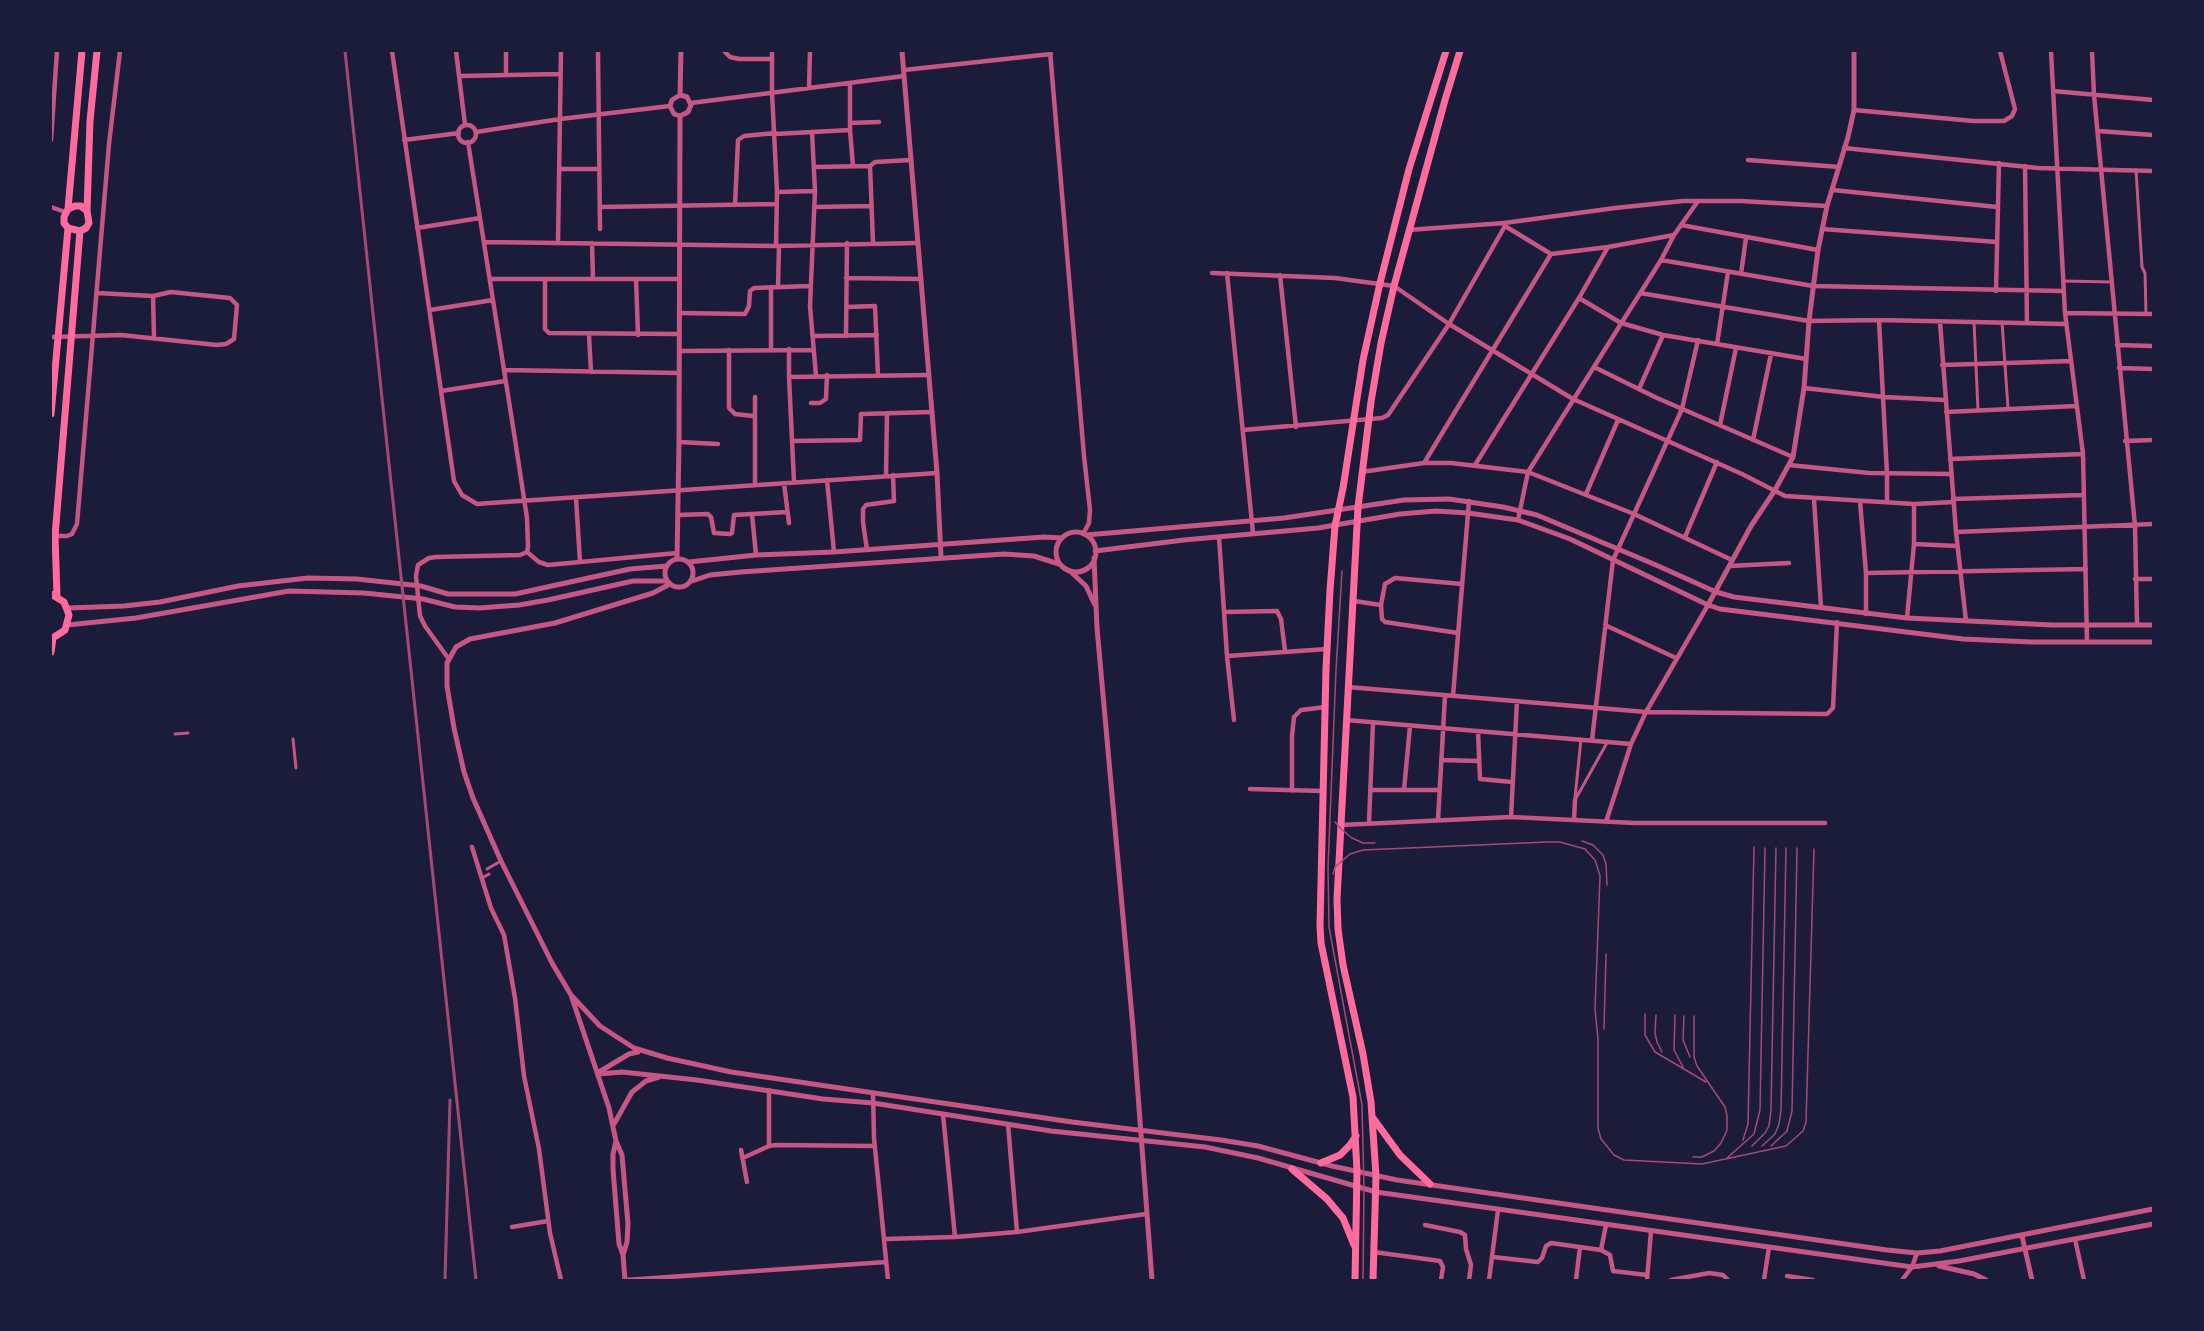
<!DOCTYPE html>
<style>
body{margin:0}
#map{position:relative;width:2204px;height:1331px;overflow:hidden;background:#1b1b3a;font-family:"Alegreya Sans",sans-serif}
canvas{display:block}
.frame{position:absolute;inset:0;border:52px solid #1b1b3a;pointer-events:none}
</style>
<div id="map">
<canvas width="2204" height="1331"></canvas>
<div class="frame"></div>
</div>
<script>
const ctx = document.querySelector('canvas').getContext('2d');
ctx.lineJoin = 'round';
const toPath = rows => new Path2D(rows.map(r => 'M' + r).join(''));
function stroke(path, color, width, dash) { ctx.strokeStyle = color; ctx.lineWidth = width; ctx.lineCap = dash ? 'butt' : 'round'; ctx.setLineDash(dash || []); ctx.stroke(path); }
const pedestrian = toPath([
 [2136,170,2142,267,2145,273,2146,314],
 [2064,281,2111,282],
 [1974,322,1978,410],
 [2002,322,2008,408],
 [175,734,188,733],
 [293,739,296,768],
 [1575,798,1581,739],
 [1575,800,1608,741],
 [487,869,501,861],
 [482,878,489,874]
]);
const minor = toPath([
 [392,51,454,481,462,495,477,504,490,503,937,473],
 [456,51,465,125],
 [506,51,506,74],
 [598,51,600,229],
 [724,51,730,57,739,59,772,59],
 [772,51,772,92,777,192,776,246],
 [1050,51,1084,456,1090,510,1089,523,1083,534],
 [2051,51,2065,313,2083,454,2087,642],
 [2092,51,2094,95,2135,526,2137,623],
 [904,70,1051,54],
 [459,76,560,74],
 [850,83,850,130,853,166],
 [809,88,810,51],
 [2053,91,2153,100],
 [691,103,904,76],
 [1854,110,1973,121,2004,121,2012,116,2015,109,2000,51],
 [850,123,879,122],
 '458 134a9 9 0 1 1 18 0a9 9 0 1 1-18 0Z',
 [2098,131,2153,135],
 [476,132,560,119,670,106],
 [812,132,815,191,810,306,816,376],
 [775,134,850,130],
 [51,140,57,51],
 [404,140,459,133],
 [1844,148,2038,168,2153,171],
 [1748,160,1839,167],
 [870,166,873,242],
 [2025,166,2027,323],
 [814,167,870,166,875,162,911,160],
 [559,169,598,169],
 [1833,190,1997,207],
 [777,192,815,191],
 [735,205,738,140,744,136,775,133],
 [51,207,65,212],
 [600,207,777,204],
 [814,207,871,206],
 [1681,225,1818,250],
 [1505,226,1551,254,1608,247,1674,235],
 [417,228,480,218],
 [1822,229,1997,242],
 [1408,230,1504,223,1615,208,1683,201,1741,201,1827,206],
 [484,242,776,246,918,243],
 [558,243,561,51],
 [592,243,593,279],
 [1661,260,1813,286,2063,291],
 [1212,273,1335,278,1394,286,1449,324,1573,399,1742,474,1785,496,1914,504,1954,502],
 [1227,273,1253,533],
 [1741,274,1746,238],
 [1280,275,1296,427],
 [846,278,921,279],
 [490,279,679,279],
 [636,279,638,335],
 [545,280,545,329,549,333,679,334],
 [778,287,779,246],
 [1996,291,1999,163],
 [1640,293,1809,321,1879,320,2066,324],
 [153,296,154,337],
 [1579,298,1621,323,1663,335,1806,359],
 [847,307,875,306,878,376],
 [430,310,493,300],
 [679,313,745,314,749,306,750,291,754,288,810,286],
 [2065,313,2153,314],
 [1879,320,1887,474,1887,502],
 [1940,322,1956,532,1966,621],
 [589,335,591,372],
 [813,336,877,335],
 [846,336,847,243],
 [51,337,121,335,217,345,226,344,234,339,237,305,230,298,171,292,153,296,97,293],
 [1717,344,1728,272],
 [2117,345,2153,346],
 [771,349,771,287],
 [789,349,789,377],
 [729,350,729,408,735,414,753,416],
 [679,351,814,350],
 [1942,365,2071,361],
 [1594,367,1657,398,1793,457],
 [2119,368,2153,369],
 [504,370,679,373],
 [1804,388,1884,397,1945,400],
 [1639,389,1663,335],
 [441,391,505,381],
 [755,397,755,485],
 [811,403,820,403,826,399,827,375],
 [1946,412,2076,406],
 [1720,425,1736,348],
 [1243,430,1382,418,1388,415,1449,324,1505,226,1504,223],
 [1753,440,1771,354],
 [792,441,860,440,861,414,932,412],
 [2125,441,2153,440],
 [679,442,718,444],
 [1950,459,2083,454],
 [1424,463,1551,254],
 [1475,465,1579,298,1608,247],
 [1789,465,1869,473,1951,474],
 [1361,472,1424,463,1451,463,1528,472,1634,514,1732,560],
 [886,476,887,413],
 [827,480,834,552],
 [794,482,789,377,928,375],
 [784,483,789,523],
 [1586,494,1618,420],
 [576,498,580,562],
 [1814,499,1821,607],
 [1953,499,2083,495],
 [1860,501,1866,573,1866,614],
 [752,514,756,555],
 [678,515,708,514,711,517,714,533,730,534,732,533,734,515,787,512],
 [1518,520,1528,472,1661,260,1674,235,1698,201],
 [1956,532,2153,524],
 [55,536,67,536,72,534,77,524,109,144,120,51],
 [1219,537,1227,656,1234,720],
 [1685,537,1717,462],
 [1914,544,1957,546],
 [867,550,863,522,863,509,866,505,894,501,893,475],
 [527,552,539,562,548,565,677,553],
 [1729,566,1789,563],
 [1866,573,2086,569],
 [2135,579,2153,579],
 [1354,601,1381,605],
 [1224,612,1277,611,1281,619,1285,651],
 [1907,618,1914,544,1914,504],
 [1605,625,1676,658],
 [1458,633,1385,622,1382,619,1381,605,1385,584,1395,578,1462,584],
 [1227,656,1327,649],
 [448,658,425,626,420,616,416,576,418,565,429,558,436,557,520,555,527,552,528,547,527,518,514,433,468,142],
 [1348,687,1646,712,1827,714,1833,708,1837,622],
 [1453,696,1469,501],
 [1346,720,1631,744],
 [1478,731,1480,779,1512,782],
 [1592,740,1613,560,1682,409,1698,340],
 [1441,760,1479,761],
 [1250,789,1322,791],
 [1370,790,1440,790],
 [1404,790,1410,726],
 [1292,791,1292,736,1294,717,1301,710,1326,707],
 [1511,817,1517,701],
 [1438,820,1445,696],
 [1574,820,1575,800],
 [1606,822,1631,744,1646,712,1708,605],
 [1369,823,1373,723],
 [1341,825,1511,817,1635,823,1825,823],
 [472,847,491,908,504,935,515,998,524,1076,539,1149,550,1233,561,1280],
 [873,1093,874,1138,888,1280],
 [943,1114,955,1237],
 [1008,1124,1017,1232],
 [769,1146,769,1090],
 [741,1150,747,1182],
 [743,1158,769,1146,776,1145,875,1146],
 [1425,1225,1460,1232,1465,1235,1466,1249,1471,1265,1469,1280],
 [1606,1225,1601,1250,1610,1255,1613,1271,1647,1275],
 [512,1227,548,1221],
 [885,1239,955,1237,1017,1232,1146,1214],
 [2075,1239,2084,1280],
 [1374,1252,1440,1261,1443,1267,1441,1280],
 [1493,1257,1538,1262,1542,1258,1546,1246,1551,1243,1601,1250],
 [1787,1276,1813,1280],
 [625,1280,886,1262],
 [1489,1280,1498,1210],
 [1576,1280,1580,1247],
 [1647,1280,1651,1231],
 [1671,1280,1709,1273,1723,1275,1728,1280],
 [1764,1280,1769,1247],
 [1902,1280,1912,1267,1917,1253]
]);
const tertiary = toPath([
 [902,51,937,473,941,557],
 [680,95,681,51],
 [680,95,687,97,691,105,688,112,680,116],
 [680,95,672,100,670,106,674,114,680,116],
 '1056 552a20 20 0 1 1 40 0a20 20 0 1 1-40 0Z',
 [1086,535,1284,518,1404,500,1449,499,1503,507,1537,515,1656,565,1716,592,1734,597,1907,618,2052,625,2153,625],
 [1095,551,1184,540,1318,528,1400,514,1436,511,1468,513,1518,520,1570,539,1708,605,1720,609,1963,639,2031,642,2153,642],
 [1094,558,1097,628,1133,1028,1152,1280],
 '665 573a14 14 0 1 1 28 0a14 14 0 1 1-28 0Z',
 [677,559,679,442,680,116],
 [689,562,756,555,834,552,1044,537,1062,538],
 [1071,572,1086,586,1095,605],
 [692,581,710,575,741,572,1004,554,1034,556,1059,564],
 [1708,605,1751,526,1775,490,1793,457,1804,388,1809,321,1818,250,1827,206,1848,137,1854,110,1854,51],
 [68,608,124,606,160,602,238,586,308,578,357,579,421,586,448,594,515,594,630,569,667,566],
 [67,625,136,618,289,591,364,593,423,599,455,607,479,608,519,605,548,600,633,581,667,581],
 [571,995,600,1026,634,1048,667,1058,731,1072,1072,1122,1221,1140,1258,1146,1332,1166,1397,1180,1887,1250,1917,1253,1940,1251,2153,1209],
 [599,1072,629,1054,638,1052],
 [599,1074,622,1072,697,1080,823,1099,873,1103,1051,1131,1205,1147,1258,1158,1376,1192,1912,1267,1959,1261,2153,1224],
 [614,1124,632,1092,646,1081,659,1077],
 [616,1141,613,1154,613,1169,619,1244,623,1255,625,1280],
 [2022,1236,2032,1280],
 [623,1255,627,1242,628,1224,622,1155,616,1141,609,1108,571,995,552,963,501,861,473,798,464,772,454,728,447,686,447,663,456,647,470,639,555,623,653,593,670,584],
 [1939,1266,1974,1274,1986,1280]
]);
const primary = toPath([
 [68,209,82,51],
 [87,211,81,206,75,206,68,209,64,217,64,223,68,228,80,231,86,228,89,223,87,211,90,121,97,51],
 [51,414,68,228],
 [51,594,64,602,69,615,65,630,51,639],
 [57,596,55,536,80,231],
 [51,652,53,638],
 [1373,1118,1400,1155,1430,1184],
 [1321,1163,1340,1155,1350,1145,1356,1136],
 [1292,1169,1327,1199,1337,1211,1343,1218,1354,1245],
 [1355,1280,1357,1171,1353,1097,1321,943,1320,926,1326,669,1330,590,1335,526,1343,488,1363,360,1380,283,1409,169,1446,51],
 [1373,1280,1376,1176,1371,1102,1363,1054,1343,965,1338,929,1337,899,1358,507,1371,402,1381,343,1394,286,1445,100,1460,51]
]);
const tram = toPath([
 [1342,571,1336,670,1328,867,1329,927,1362,1105,1364,1188,1363,1280],
 [1335,822,1341,829,1352,838,1363,843,1375,843],
 [1582,841,1593,845,1603,855,1606,864,1607,885],
 [1333,874,1335,867,1350,854,1363,850,1547,842,1560,842,1585,849,1595,860,1600,876,1595,1009,1598,1039,1598,1128,1601,1139,1614,1155,1624,1160,1702,1164,1786,1146,1803,1131,1806,1122,1814,849],
 [1645,1014,1645,1035,1655,1052,1706,1082],
 [1656,1015,1655,1033,1657,1042,1662,1052],
 [1675,1015,1674,1050,1683,1067],
 [1684,1016,1683,1040,1690,1057],
 [1604,1029,1606,954],
 [1743,1140,1748,1124,1754,847],
 [1752,1146,1765,1133,1769,1126,1771,1110,1776,848],
 [1762,1146,1775,1134,1779,1124,1781,1110,1786,848],
 [1771,1146,1787,1131,1792,1111,1797,848],
 [1693,1157,1702,1157,1714,1151,1721,1143,1727,1130,1727,1116,1725,1107,1697,1066,1694,1057,1694,1016],
 [1727,1158,1754,1134,1760,1110,1765,848]
]);
const rail = toPath([
 [345,51,476,1280],
 [445,1280,450,1100]
]);
stroke(pedestrian, '#c65784', 3);
stroke(minor, '#c65784', 4.5);
stroke(tertiary, '#c65784', 5);
stroke(primary, '#ff6b9d', 7);
stroke(tram, '#a44b75', 1.5);
stroke(rail, '#a44b75', 3);
</script>
